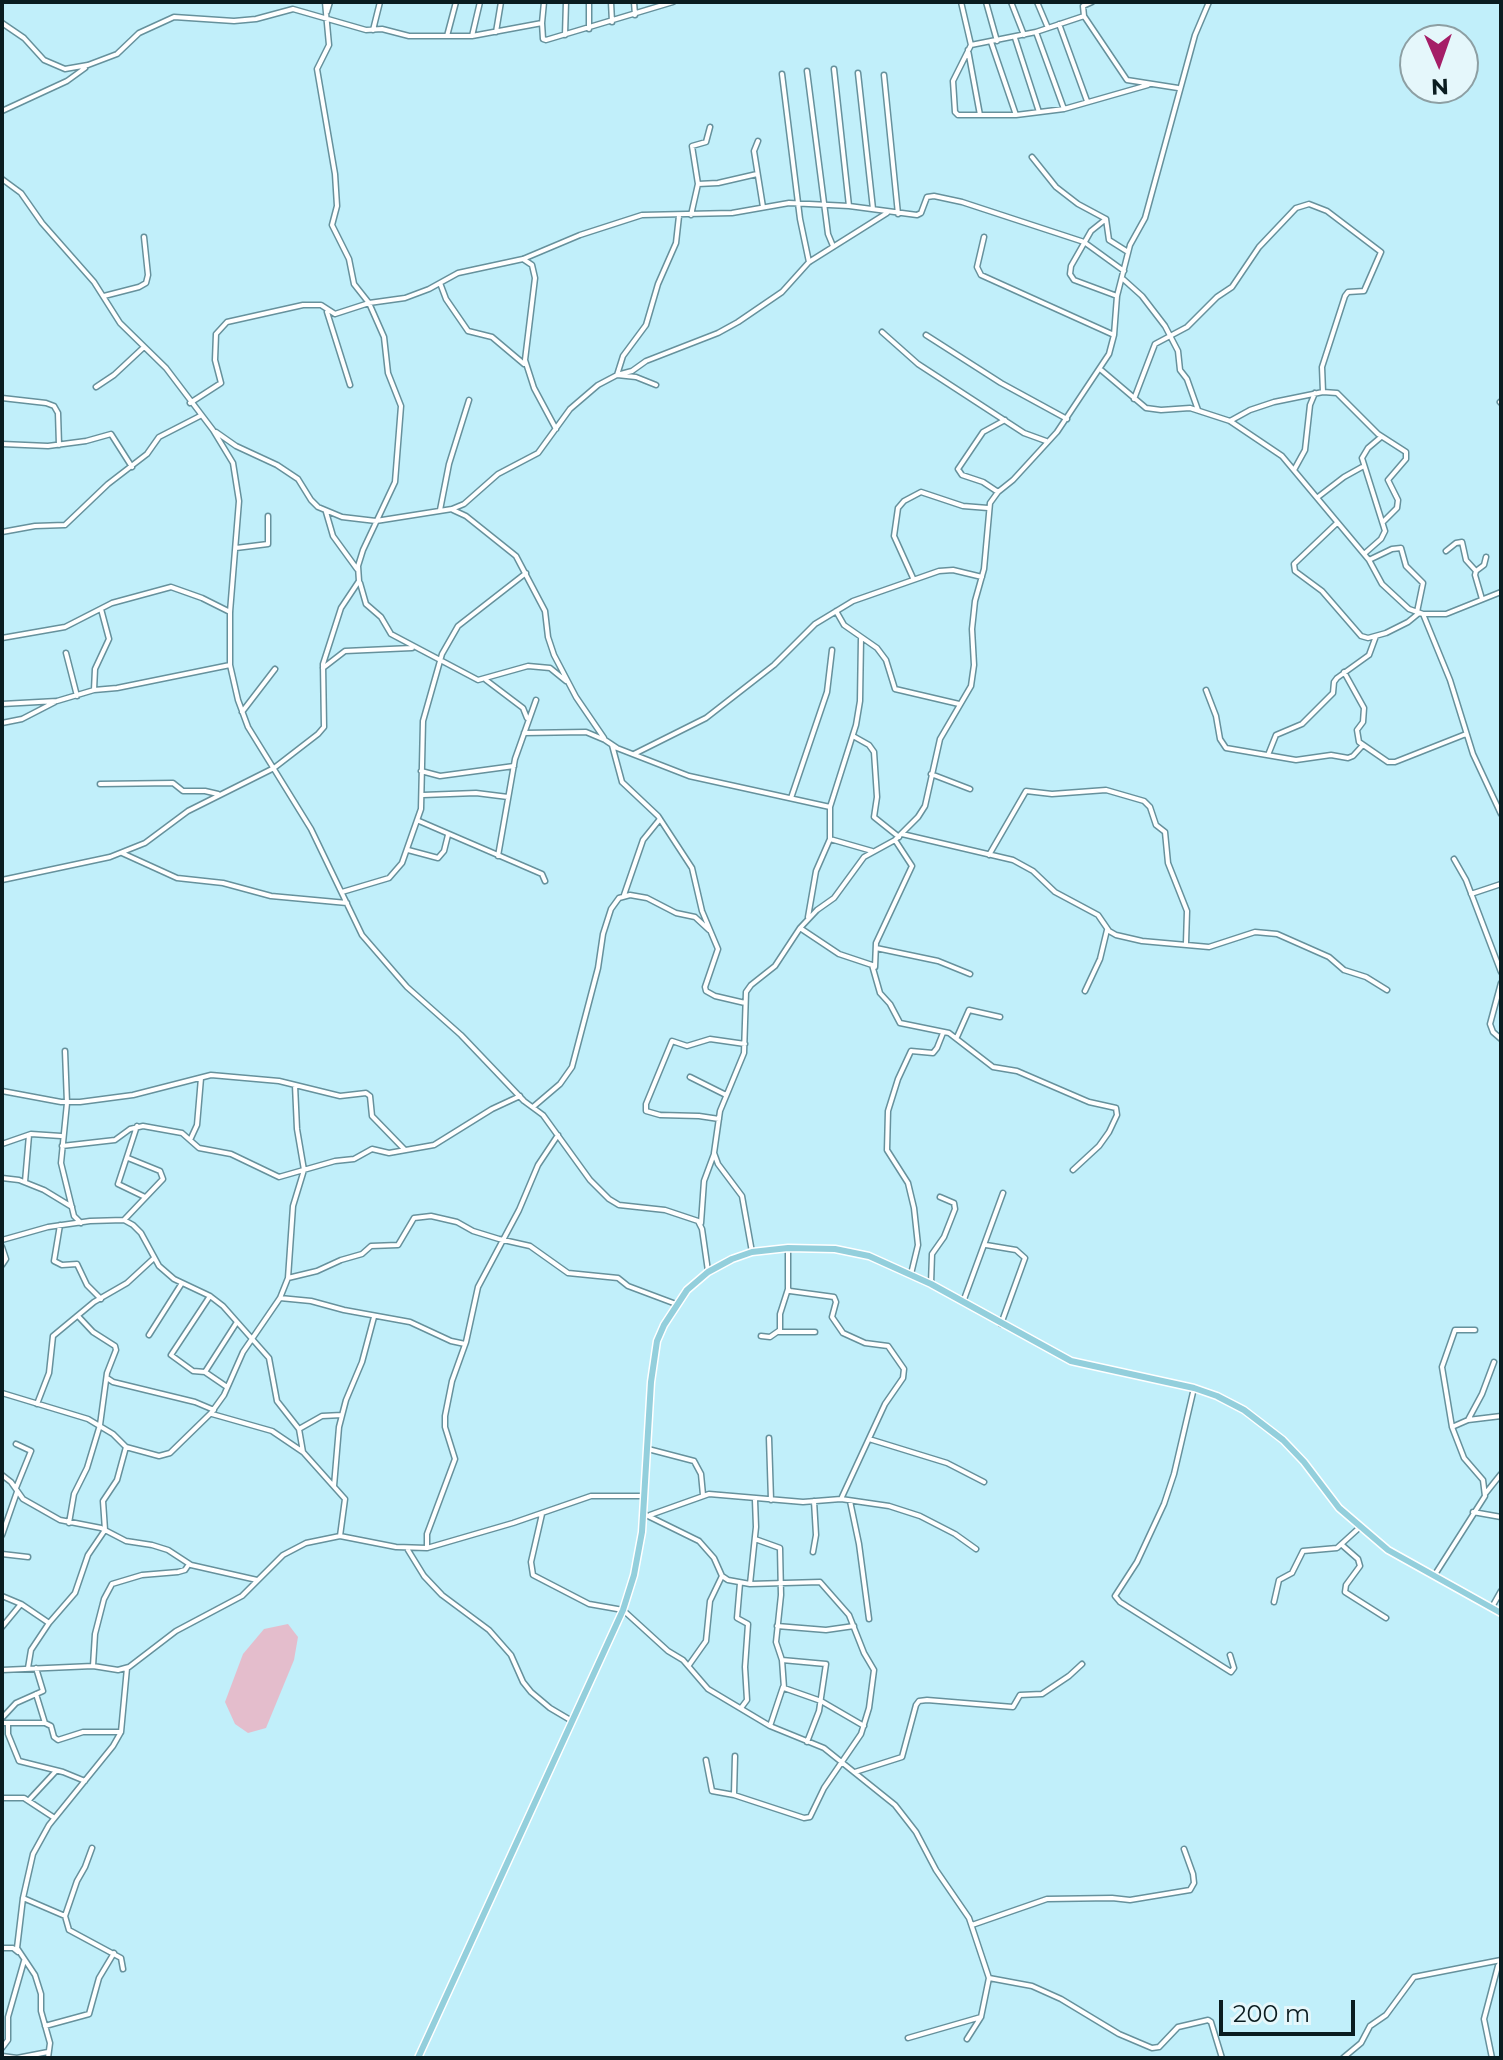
<!DOCTYPE html>
<style>
body{margin:0}
#map{position:relative;width:1503px;height:2060px;overflow:hidden;background:#c1effa;font-family:Montserrat,sans-serif}
canvas{display:block}
.frame{position:absolute;inset:0;border:4px solid #0a1c20;pointer-events:none}
.north{position:absolute;left:1399px;top:24px;width:80px;height:80px;box-sizing:border-box;background:#e5f7fb;border:2px solid #8d9fa3;border-radius:50%;rotate:178deg;font-size:22px;font-weight:700;line-height:32px;text-align:center;color:#0a1c20}
.north::after{content:'';display:block;margin:auto;width:28px;height:36px;background:#a51e67;clip-path:polygon(50% 0,100% 100%,50% 72%,0 100%)}
.scale{position:absolute;left:1219px;top:2000px;width:136px;height:36px;box-sizing:border-box;border:4px solid #0a1c20;border-top:0;padding-left:10px;font-size:24px;line-height:28px;white-space:nowrap;color:#0a1c20;-webkit-text-stroke:6px #e5f7fb;paint-order:stroke}
</style>
<div id="map">
<canvas width="1503" height="2060"></canvas>
<div class="frame"></div>
<div class="north">N</div>
<div class="scale">200 m</div>
</div>
<script>
const ctx = document.querySelector('canvas').getContext('2d');
ctx.lineJoin = 'round';
function fillPath(path, color) { ctx.fillStyle = color; ctx.fill(path, 'evenodd'); }
const toPath = rows => new Path2D(rows.map(r => 'M' + r).join(''));
function stroke(path, color, width, dash) { ctx.strokeStyle = color; ctx.lineWidth = width; ctx.lineCap = dash ? 'butt' : 'round'; ctx.setLineDash(dash || []); ctx.stroke(path); }
const green = toPath([
 [288,1624,298,1637,294,1660,266,1728,248,1733,235,1724,225,1702,243,1654,264,1629]
]);
const minor = toPath([
 [589,2,589,29],
 [611,2,612,22],
 [634,2,635,15],
 [961,2,971,45],
 [986,2,997,41],
 [1011,2,1024,35],
 [1037,2,1048,28],
 [1092,2,1083,6,1084,16,1127,80,1178,88],
 [327,12,330,2],
 [1084,16,1036,32,971,45,953,81,955,112,958,115,1016,115,1064,109,1148,85],
 [2,23,24,38,44,60,65,69,88,65,117,54,139,33,174,17,234,21,256,19,293,9,366,30,382,29,409,36,472,36,542,23,544,2],
 [542,23,543,39,546,40,673,2],
 [1059,24,1087,101],
 [373,30,380,2],
 [496,32,501,2],
 [1036,32,1064,109],
 [565,35,566,2],
 [447,36,456,2],
 [472,36,480,2],
 [1015,38,1039,112],
 [991,42,1016,115],
 [968,50,980,115],
 [834,69,849,206],
 [807,71,828,234,833,246],
 [858,73,873,209],
 [782,74,800,219,809,262],
 [884,75,898,214],
 [2,111,67,81,85,68],
 [758,141,754,151,763,207],
 [1032,157,1056,187,1078,204,1106,219,1109,240,1128,252],
 [2,179,21,193,42,223,94,282,120,323,166,368,213,430,233,463,239,501,230,612,230,665,238,700,248,727,311,829,362,935,407,987,461,1035,524,1101,543,1115,590,1180,609,1199,619,1205,665,1210,698,1221,702,1229,708,1271],
 [698,184,718,183,757,174],
 [691,215,698,184,692,146,706,142,710,127],
 [1106,219,1091,231,1071,266,1070,274,1074,280,1117,296],
 [984,237,977,267,981,275,1114,335],
 [523,259,532,265,535,278,525,360,534,388,556,429],
 [1122,278,1142,296,1165,326,1178,351,1180,370,1187,379,1198,410],
 [440,283,446,299,468,331,492,337,524,364],
 [104,296,139,287,146,283,148,275,144,237],
 [327,312,350,385],
 [882,332,918,364,1024,433,1046,441],
 [926,335,1001,383,1067,419],
 [1100,369,1146,408,1161,410,1190,408,1230,421,1282,456,1369,560,1382,584,1409,609,1423,614,1446,614,1501,592],
 [656,385,636,377,617,375,623,356,646,325,658,284,676,243,679,216],
 [96,387,114,375,144,347],
 [2,398,46,403,54,406,58,413,59,445],
 [1134,399,1155,344,1187,327,1217,297,1232,287,1259,247,1296,208,1309,204,1327,211,1381,252,1364,291,1348,292,1345,296,1322,367,1323,392],
 [1500,402,1501,403],
 [190,403,221,383,215,360,216,334,227,322,303,305,321,305,335,314,369,303,405,298,429,289,458,273,523,259,580,235,642,215,732,213,789,203,849,206,917,215,921,213,927,197,934,196,962,202,1084,242,1124,271],
 [1230,421,1250,410,1274,402,1323,392,1337,393,1378,434,1406,452,1406,459,1388,480,1398,500,1397,508,1383,522],
 [216,432,236,446,277,465,298,479,311,500,318,507,342,517,376,521,452,509,464,504,498,474,538,453,570,409,598,385,617,375,632,371,646,361,718,333,738,322,782,292,809,262,887,213],
 [2,444,48,446,86,441,111,434,132,467],
 [1294,470,1305,450,1310,405,1315,393],
 [998,492,983,482,962,475,958,469,983,432,1005,420],
 [1318,497,1344,477,1362,467],
 [440,510,449,464,469,400],
 [453,510,466,516,516,556,545,611,548,637,554,655,576,697,604,738],
 [326,512,333,536,357,569],
 [1337,523,1294,564,1295,571,1322,591,1361,636,1368,638,1386,633,1408,622,1419,613],
 [2,532,35,526,65,525,108,484,147,454,159,437,200,416],
 [236,548,268,544,268,516],
 [1446,551,1456,543,1462,542,1466,560,1476,571],
 [1364,554,1381,539,1385,531,1362,458,1368,448,1381,437],
 [1369,560,1392,549,1401,548,1406,566,1423,583,1417,612],
 [913,578,894,536,898,508,904,501,921,492,963,506,988,508],
 [360,583,366,604,381,617,391,634,478,680,528,666,550,668,566,681],
 [1482,599,1475,575,1476,571,1484,565,1486,557],
 [836,611,844,625,877,648,886,660,895,689,959,704],
 [1423,614,1450,680,1473,754,1501,814],
 [2,638,65,627,112,603,171,587,202,598,230,612],
 [66,653,77,696],
 [323,668,345,651,412,648],
 [1344,672,1364,708,1363,722,1357,730,1359,742,1388,762,1395,762,1466,734],
 [486,680,523,708,527,718],
 [94,690,95,669,109,639,101,609],
 [1206,690,1216,716,1220,739,1226,748,1296,760,1331,755,1348,758,1353,756,1363,745],
 [2,704,57,701,94,690,117,688,230,665],
 [242,712,275,669],
 [2,723,22,719,55,702],
 [524,733,586,732,605,740,617,748,689,776,830,807],
 [853,736,869,745,874,752,877,797,874,817,899,837],
 [612,745,622,782,658,816,692,868,702,911,718,949,705,987,706,991,715,996,745,1003],
 [634,754,706,718,774,665,815,624,853,601,939,571,953,570,982,577],
 [1268,755,1276,735,1302,724,1333,693,1334,682,1337,678,1369,655,1376,636],
 [421,771,440,776,514,766],
 [931,774,970,789],
 [100,784,173,783,183,791,205,791,218,794],
 [423,795,476,793,508,797],
 [791,798,827,692,832,650],
 [419,821,542,874,545,881],
 [902,834,1013,860,1033,871,1055,892,1098,915,1109,931,1116,935,1142,941,1209,947,1255,932,1277,934,1329,957,1344,970,1366,977,1387,990],
 [830,839,872,851],
 [408,850,438,858,444,851,448,835],
 [122,853,177,878,223,883,271,896,347,903],
 [989,855,1026,791,1052,794,1106,790,1144,801,1150,807,1156,825,1165,832,1168,863,1187,911,1186,943],
 [498,856,515,759,536,700],
 [1454,859,1466,880,1501,972],
 [2,880,110,857,145,843,188,811,274,768,318,734,324,727,323,664,341,608,359,581,358,566,363,550,395,482,401,406,388,373,384,337,369,303,354,284,349,259,332,225,337,206,335,174,317,69,329,45,325,2],
 [342,892,389,878,402,863,421,809,423,721,442,654,458,626,526,573],
 [1471,894,1501,884],
 [624,895,643,840,660,819],
 [808,917,816,871,830,839,830,807,856,725,860,701,861,638],
 [800,928,839,954,872,965,880,993,890,1004,900,1023,949,1033,993,1067,1017,1071,1089,1102,1116,1108,1117,1115,1109,1132,1099,1146,1073,1170],
 [876,948,938,961,970,974],
 [875,967,876,943,912,866,895,840],
 [1501,983,1490,1024,1493,1032,1501,1039],
 [1085,991,1100,959,1107,930],
 [957,1037,969,1010,1000,1017],
 [65,1051,67,1103,61,1163,74,1216,81,1223],
 [690,1077,726,1095],
 [2,1091,61,1102,80,1102,133,1095,211,1075,279,1081,340,1096,366,1093,370,1096,372,1116,405,1150],
 [533,1107,560,1084,572,1067,598,968,603,934,611,909,619,898,630,895,647,898,676,913,695,917,709,930],
 [719,1119,699,1116,660,1115,646,1111,646,1104,672,1041,687,1046,710,1039,745,1044],
 [137,1126,118,1184,145,1197],
 [191,1138,197,1125,201,1078],
 [2,1144,31,1134,61,1136],
 [62,1146,115,1140,130,1129,143,1126,182,1133,199,1148,231,1154,279,1177,335,1161,354,1159,372,1149,389,1153,434,1145,492,1109,520,1096],
 [2,1178,19,1180,44,1190,72,1207],
 [25,1182,29,1135],
 [124,1220,163,1179,160,1171,128,1158],
 [701,1223,704,1181,714,1154],
 [60,1225,54,1261,62,1265,77,1264,87,1285,101,1299],
 [2,1240,48,1227,90,1221,124,1220,133,1225,141,1233,159,1266,174,1279,210,1296,223,1306,269,1358,277,1401,299,1429,303,1452],
 [986,1245,1016,1250,1025,1258,1001,1324],
 [2,1247,6,1259,2,1265],
 [788,1249,788,1289,790,1291,834,1297,836,1302,832,1317,843,1333,865,1343,888,1346,904,1369,903,1378,885,1404,841,1499],
 [752,1252,742,1196,718,1164,714,1153,720,1111,744,1053,746,992,751,985,775,966,800,928,817,910,834,898,864,857,895,840,918,817,925,806,940,739,971,686,974,665,972,629,975,601,984,569,990,503,998,492,1013,480,1057,432,1109,354,1114,335,1117,296,1130,245,1145,218,1195,35,1209,2],
 [911,1274,918,1245,914,1208,908,1183,887,1150,888,1111,898,1079,911,1051,933,1053,937,1048,943,1033],
 [288,1278,317,1271,341,1260,362,1254,371,1246,398,1245,414,1218,431,1216,457,1222,473,1231,499,1239,530,1246,568,1273,618,1278,628,1286,676,1304],
 [931,1284,932,1254,944,1237,955,1209,954,1203,940,1197],
 [280,1298,311,1301,344,1310,410,1322,451,1341,465,1344],
 [963,1302,1003,1193],
 [779,1332,815,1332],
 [149,1335,182,1283],
 [761,1336,770,1337,780,1330,780,1314,788,1289],
 [205,1372,193,1371,171,1355,210,1296],
 [107,1378,113,1382,195,1402,214,1410],
 [227,1387,205,1372,237,1322],
 [1194,1388,1174,1474,1164,1504,1137,1562,1115,1596,1120,1602,1231,1672,1234,1668,1230,1655],
 [2,1393,88,1419,113,1434,126,1447,159,1456,170,1453,211,1413,224,1395,243,1352,280,1298,288,1278,293,1206,304,1170,297,1129,295,1085],
 [37,1404,49,1373,53,1336,94,1302,127,1283,153,1259],
 [212,1414,272,1431,303,1452,345,1499,340,1536],
 [1468,1420,1482,1394,1494,1362],
 [1452,1427,1442,1367,1455,1330,1475,1330],
 [299,1429,322,1416,342,1415],
 [769,1438,771,1500],
 [869,1439,947,1463,984,1482],
 [648,1449,694,1461,701,1474,703,1495],
 [2,1475,11,1482,23,1499,60,1520,101,1528,126,1541,152,1545,168,1550,191,1565,257,1580],
 [334,1486,339,1427,346,1400,362,1362,374,1317],
 [16,1488,31,1451,16,1444],
 [1485,1494,1501,1474],
 [850,1501,859,1544,869,1619],
 [1473,1512,1501,1517],
 [542,1514,531,1562,533,1575,589,1604,623,1610,668,1651,683,1660,708,1689,770,1726,824,1748,895,1805,916,1832,936,1870,969,1918,989,1978,1032,1986,1061,1999,1119,2034,1152,2048,1159,2047,1178,2027,1208,2020,1211,2022,1222,2058],
 [644,1514,699,1541,714,1558,722,1576,728,1580,750,1584,820,1582,849,1615,864,1653,874,1670,869,1708,861,1734,824,1788,810,1817,804,1818,734,1795,712,1791,706,1760],
 [650,1515,709,1494,803,1502,841,1499,889,1506,920,1516,955,1534,976,1549],
 [69,1523,74,1494,87,1468,100,1425,107,1373,116,1350,115,1346,93,1332,78,1316],
 [2,1535,17,1492],
 [755,1539,780,1548,781,1595,776,1642,782,1660,784,1688,821,1701,864,1726],
 [1342,1545,1358,1559,1360,1566,1346,1585,1345,1592,1386,1618],
 [427,1548,427,1534,455,1459,445,1427,445,1416,452,1381,466,1342,478,1287,519,1210,538,1165,558,1135],
 [408,1550,424,1576,442,1595,489,1630,511,1655,523,1682,531,1692,550,1708,572,1721],
 [813,1552,816,1535,814,1501],
 [2,1554,28,1557],
 [1434,1576,1485,1496,1483,1480,1464,1458,1452,1427,1468,1420,1501,1416],
 [740,1583,737,1618,748,1624,745,1667,747,1700,741,1708],
 [750,1584,756,1527,755,1500],
 [2,1596,21,1604,49,1623,31,1650,28,1668],
 [1274,1602,1279,1580,1292,1573,1303,1551,1337,1548,1359,1528],
 [1492,1607,1501,1591],
 [49,1623,75,1593,88,1555,105,1530,103,1501,117,1480,126,1447],
 [777,1626,826,1630,854,1626],
 [2,1627,21,1604],
 [782,1660,826,1664,819,1711,807,1742],
 [689,1665,706,1641,710,1601,722,1576],
 [93,1666,95,1634,104,1599,112,1584,142,1575,178,1572,185,1570,189,1564],
 [2,1670,93,1666,118,1670,129,1667,176,1631,242,1596,283,1555,306,1543,340,1536,396,1547,427,1548,513,1523,591,1496,643,1496],
 [36,1694,45,1723],
 [2,1718,16,1703,43,1691,36,1668],
 [2,1723,45,1723,51,1726,54,1737,58,1740,83,1732,121,1732],
 [8,1724,8,1734,19,1761,63,1772,85,1781],
 [770,1726,783,1687],
 [855,1772,902,1757,916,1705,919,1701,927,1700,1013,1707,1020,1695,1042,1694,1069,1676,1082,1664],
 [734,1794,735,1756],
 [2,1798,24,1798,53,1817],
 [29,1800,56,1771],
 [23,1898,65,1916,69,1930,121,1958,123,1969],
 [65,1916,77,1881,85,1867,92,1848],
 [972,1925,1047,1899,1112,1898,1130,1900,1190,1890,1194,1883,1193,1874,1184,1849],
 [2,1948,13,1948,18,1952],
 [45,2026,89,2014,99,1978,114,1953],
 [908,2038,981,2017],
 [967,2039,981,2017,989,1978],
 [2,2048,8,2040,8,2017,24,1961],
 [2,2056,17,2058],
 [17,2058,48,2052],
 [48,2058,50,2043,41,2011,41,1994,35,1975,17,1948,23,1898,33,1854,49,1825,113,1746,121,1732,127,1668],
 [1343,2058,1361,2043,1370,2026,1386,2015,1414,1977,1501,1960],
 [1492,2058,1484,2019,1498,1966,1501,1962]
]);
const major = toPath([
 [418,2058,623,1610,634,1575,642,1532,651,1382,657,1341,664,1325,687,1290,708,1272,732,1259,752,1252,788,1248,835,1249,869,1256,931,1284,1071,1361,1194,1388,1217,1396,1244,1410,1283,1440,1304,1462,1339,1508,1388,1550,1501,1613]
]);
fillPath(green, '#e4bdcc');
stroke(minor, '#66919c', 7);
stroke(major, '#fff', 9);
stroke(minor, '#fff', 4);
stroke(major, '#93cfdc', 6);
</script>
